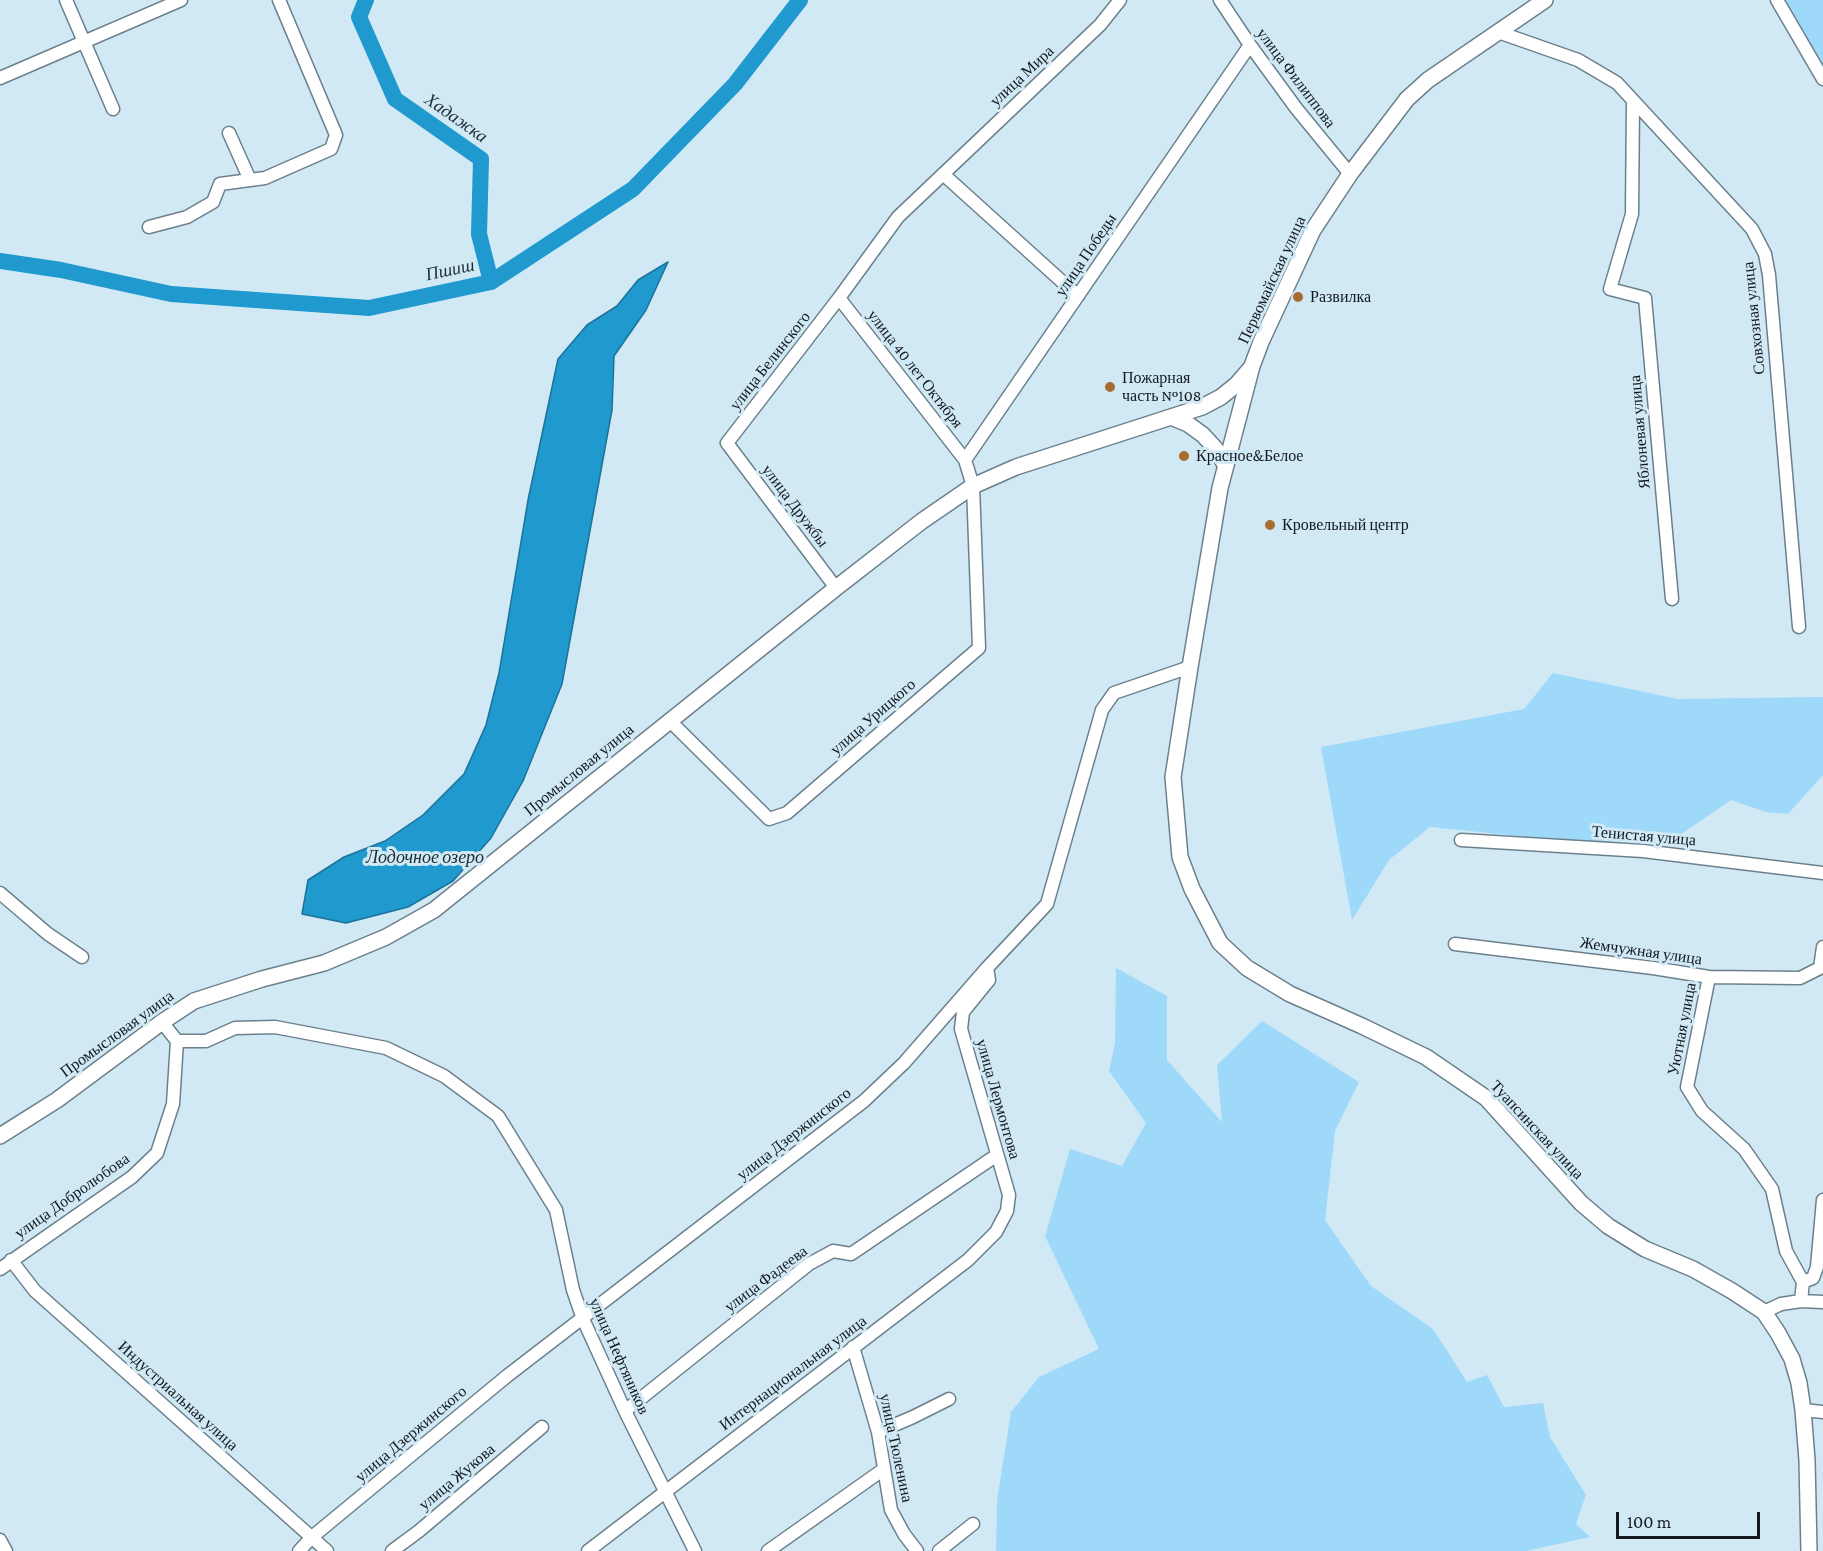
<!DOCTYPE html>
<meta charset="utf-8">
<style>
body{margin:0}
#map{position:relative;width:1823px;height:1551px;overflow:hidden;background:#d1e8f5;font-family:"Crimson Pro",serif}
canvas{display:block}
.scale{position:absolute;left:1616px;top:1512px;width:144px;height:27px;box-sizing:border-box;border:3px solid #121a1e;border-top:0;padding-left:8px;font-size:18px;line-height:21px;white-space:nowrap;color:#121a1e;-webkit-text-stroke:4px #d1e8f5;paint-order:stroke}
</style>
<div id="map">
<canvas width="1823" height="1551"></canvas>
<div class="scale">100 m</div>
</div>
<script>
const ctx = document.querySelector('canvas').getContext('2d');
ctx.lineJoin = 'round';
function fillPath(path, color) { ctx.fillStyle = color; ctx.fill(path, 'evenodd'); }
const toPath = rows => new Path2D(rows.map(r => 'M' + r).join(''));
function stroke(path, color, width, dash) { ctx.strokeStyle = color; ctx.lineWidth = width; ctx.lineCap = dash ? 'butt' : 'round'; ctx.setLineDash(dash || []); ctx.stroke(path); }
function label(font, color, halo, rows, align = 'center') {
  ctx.font = font + ' "Crimson Pro",serif'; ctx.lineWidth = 6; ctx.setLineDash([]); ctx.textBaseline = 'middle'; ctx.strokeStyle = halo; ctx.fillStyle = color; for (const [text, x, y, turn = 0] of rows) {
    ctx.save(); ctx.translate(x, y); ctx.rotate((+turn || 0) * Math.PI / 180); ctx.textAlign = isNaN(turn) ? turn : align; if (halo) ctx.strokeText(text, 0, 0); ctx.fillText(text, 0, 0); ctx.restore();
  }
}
const green = toPath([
 [1780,0,1823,0,1823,76],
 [1553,673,1678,699,1823,697,1823,775,1788,814,1766,812,1731,800,1658,850,1430,827,1389,860,1352,920,1321,747,1524,709],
 [1116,968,1167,996,1167,1060,1222,1122,1217,1065,1262,1021,1359,1082,1335,1131,1325,1220,1371,1286,1433,1329,1467,1382,1487,1375,1504,1407,1543,1403,1550,1437,1586,1495,1576,1524,1590,1537,1526,1551,996,1551,997,1501,1011,1412,1039,1377,1099,1349,1045,1236,1070,1149,1122,1166,1146,1123,1109,1071,1115,1043]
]);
const water = toPath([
 [668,262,646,310,614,356,612,410,562,684,523,781,491,838,453,881,408,907,346,923,302,914,308,880,344,857,385,841,423,815,464,774,486,725,499,673,528,500,558,359,587,325,617,306,638,280,668,262]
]);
const river = toPath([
 [366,0,359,17,395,99,481,159,479,234,491,282],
 [0,261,61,270,171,294,369,308,491,282,633,189,735,84,800,0]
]);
const minor = toPath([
 [66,0,113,109],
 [1220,0,1250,45,1296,108,1350,174],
 [1777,0,1823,79],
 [1498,32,1578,60,1617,83,1752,229,1765,254,1769,275,1799,627],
 [0,78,181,0],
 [1633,102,1632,214,1610,289,1645,298,1672,599],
 [229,133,250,180],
 [943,174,1078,296],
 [149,227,187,217,213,202,220,184,265,178,331,149,336,135,279,0],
 [839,298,965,460],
 [836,588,727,443,839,298,898,217,1100,25,1120,0],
 [669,720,769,819,787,813,979,648,973,486,965,460,1250,45],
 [1461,840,1643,851,1823,873],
 [0,893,48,934,82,957],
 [1455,944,1653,968,1709,977,1800,978,1820,968,1823,947],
 [1709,977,1687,1087,1702,1111,1744,1149,1772,1189,1786,1251,1803,1282,1801,1301],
 [162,1022,177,1041,206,1041,235,1028,275,1027,386,1048,444,1076,498,1116,556,1210,573,1290,583,1319,625,1411,695,1551],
 [11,1260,35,1291,327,1551],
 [0,1269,132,1177,157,1153,173,1104,177,1041],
 [1803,1282,1813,1278,1817,1267,1823,1200],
 [1764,1312,1781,1304,1801,1301,1823,1302],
 [853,1347,878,1432,891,1510,904,1534,917,1551],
 [1803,1410,1823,1412],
 [625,1411,809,1264,833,1251,851,1254,997,1155],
 [878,1432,913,1417,949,1399],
 [0,1540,6,1551],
 [299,1551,312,1537,507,1376,864,1101,904,1063,987,968,1047,904,1102,710,1114,693,1190,667],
 [392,1551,419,1531,542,1427],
 [588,1551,968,1260,996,1232,1007,1211,1009,1195,961,1029,963,1012,989,980,987,968],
 [768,1551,884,1469],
 [939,1551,973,1524]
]);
const major = toPath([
 [1545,0,1428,80,1407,99,1350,174,1313,230,1261,342,1252,366,1220,488,1190,667,1173,777,1180,857,1192,889,1220,943,1247,968,1290,994,1362,1026,1426,1057,1486,1098,1581,1203,1608,1226,1645,1249,1693,1269,1732,1291,1764,1312,1778,1333,1792,1359,1799,1383,1803,1410,1807,1460,1809,1551],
 [1171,417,1188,424,1203,435,1215,448,1226,466],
 [0,1136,57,1100,162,1022,194,1001,262,979,324,963,386,937,434,910,836,588,922,521,973,486,1016,467,1202,407,1221,397,1237,384,1250,369]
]);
const markers = [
 [1298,297,6,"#a86c2e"],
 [1110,387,6,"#a86c2e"],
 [1184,456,6,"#a86c2e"],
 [1270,525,6,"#a86c2e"]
];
const streetNames = [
 ["улица Мира",1022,76,-43],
 ["улица Филиппова",1296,78,53],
 ["улица Победы",1086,255,-56],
 ["Первомайская улица",1272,280,-65],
 ["Совхозная улица",1754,318,-96],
 ["улица Белинского",770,361,-52],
 ["улица 40 лет Октября",915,369,52],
 ["Яблоневая улица",1640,432,-95],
 ["улица Дружбы",795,506,53],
 ["улица Урицкого",873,717,-41],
 ["Промысловая улица",579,770,-39],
 ["Тенистая улица",1644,836,5],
 ["Жемчужная улица",1641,951,8],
 ["Уютная улица",1682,1029,-79],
 ["Промысловая улица",117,1034,-36],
 ["улица Лермонтова",998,1099,74],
 ["Туапсинская улица",1537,1130,47],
 ["улица Дзержинского",794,1134,-38],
 ["улица Добролюбова",72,1196,-35],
 ["улица Фадеева",766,1279,-37],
 ["улица Нефтяников",619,1356,66],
 ["Интернациональная улица",793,1373,-37],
 ["Индустриальная улица",178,1396,42],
 ["улица Дзержинского",411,1434,-40],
 ["улица Тюленина",896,1448,78],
 ["улица Жукова",457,1477,-40]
];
const poiNames = [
 ["Развилка",1310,297],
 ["Пожарная",1122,378],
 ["часть №108",1122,396],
 ["Красное&Белое",1196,456],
 ["Кровельный центр",1282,525]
];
const waterNames = [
 ["Хадажка",456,118,35],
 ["Пшиш",450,270,-12],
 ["Лодочное озеро",425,857]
];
fillPath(green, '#9fd9fa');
fillPath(water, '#1f99ce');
stroke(water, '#1b7399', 1.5);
stroke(river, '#1f99ce', 16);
stroke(minor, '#6c808c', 15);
stroke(major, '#6c808c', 18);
stroke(minor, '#fff', 12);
stroke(major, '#fff', 15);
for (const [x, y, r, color] of markers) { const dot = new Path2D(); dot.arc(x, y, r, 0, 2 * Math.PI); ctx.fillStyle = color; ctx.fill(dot); stroke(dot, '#d1e8f5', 2); }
label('16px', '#121a1e', '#d1e8f5', streetNames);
label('16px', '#121a1e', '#d1e8f5', poiNames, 'left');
label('italic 18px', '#1a2d37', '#d1e8f5', waterNames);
</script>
